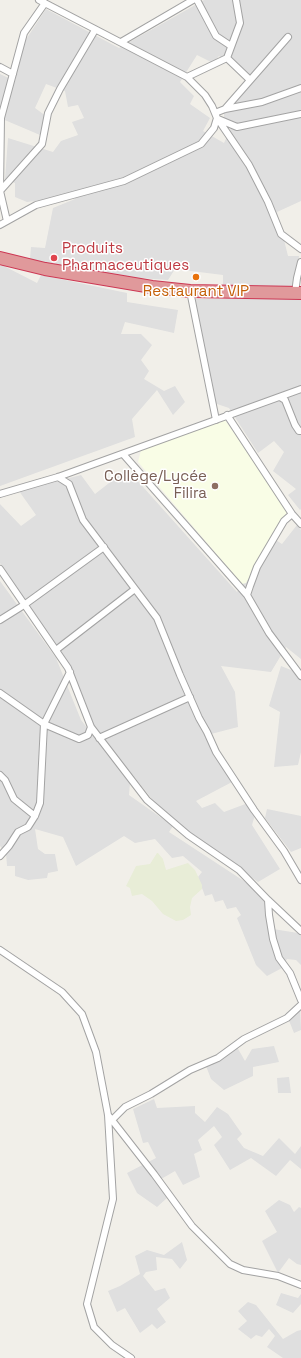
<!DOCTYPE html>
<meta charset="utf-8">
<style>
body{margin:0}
canvas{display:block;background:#f1efe9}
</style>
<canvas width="301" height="1358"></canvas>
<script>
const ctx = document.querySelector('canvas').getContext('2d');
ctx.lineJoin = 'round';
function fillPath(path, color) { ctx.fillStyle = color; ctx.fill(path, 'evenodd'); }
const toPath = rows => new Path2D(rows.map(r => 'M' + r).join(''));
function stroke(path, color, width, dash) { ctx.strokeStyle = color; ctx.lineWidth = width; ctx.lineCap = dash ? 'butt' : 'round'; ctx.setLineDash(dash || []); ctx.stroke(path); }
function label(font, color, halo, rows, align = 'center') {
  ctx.font = font + ' "Space Grotesk",sans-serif'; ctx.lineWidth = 3; ctx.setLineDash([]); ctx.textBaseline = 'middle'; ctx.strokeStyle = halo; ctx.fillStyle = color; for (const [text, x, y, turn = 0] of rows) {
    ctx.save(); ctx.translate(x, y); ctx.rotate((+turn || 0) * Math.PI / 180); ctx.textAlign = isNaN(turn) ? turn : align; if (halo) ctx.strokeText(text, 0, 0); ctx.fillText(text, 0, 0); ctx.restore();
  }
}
const residential = toPath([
 [204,0,301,0,301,201,277,212,288,256,299,256,294,290,223,288,223,275,175,269,168,280,99,275,30,259,31,247,45,248,53,208,75,199,75,191,45,200,27,202,15,197,15,183,5,179,8,138,53,152,61,141,78,135,72,122,84,118,78,105,68,107,65,91,46,84,35,108,50,119,40,135,0,118,0,74,15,81,23,44,46,9,119,48],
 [197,55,213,63,219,56,248,81,224,108,224,125,231,128,224,143,203,131,210,118,190,104,194,96,180,82],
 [2,265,37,283,41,275,127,293,127,302,178,310,174,333,125,322,121,334,141,334,152,345,141,360,149,371,144,379,164,391,175,386,185,402,173,415,157,390,132,419,135,437,0,486,0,266],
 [301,298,301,509,300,510,288,495,296,489,273,471,284,452,274,441,258,453,229,408,214,403,188,299],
 [127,469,237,592,271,537,282,544,297,525,301,530,301,659,286,647,271,672,221,666,235,692,238,727,211,734,232,782,196,801,202,808,215,803,224,812,248,803,255,815,252,825,280,869,258,882,164,814,91,723,70,670,0,563,0,504,21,526,36,515,19,491,81,475,95,494],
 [0,581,56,658,81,720,130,783,129,795,173,826,169,832,250,885,264,901,273,929,298,933,301,936,301,965,296,960,287,959,282,968,267,976,256,965,237,918,241,915,236,907,227,909,223,900,215,902,212,894,205,896,198,877,202,872,183,856,172,858,155,839,135,843,124,836,76,866,63,837,35,829,38,849,45,854,55,854,58,871,48,873,47,878,28,880,15,876,15,866,7,866,6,853,0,846],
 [281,666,301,674,301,752,298,765,274,767,280,712,269,706],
 [267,809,301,816,301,848,291,852,265,818],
 [300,1007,301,1030,294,1033,286,1013],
 [274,1046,279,1062,253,1067,253,1076,224,1090,211,1079,206,1066,237,1047,245,1061,252,1049],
 [289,1077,291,1093,278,1093,277,1078],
 [154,1099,157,1108,195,1106,195,1113,205,1122,217,1107,228,1114,242,1134,237,1139,244,1148,263,1156,279,1138,295,1154,301,1146,301,1169,290,1160,276,1176,251,1158,230,1170,214,1145,222,1137,214,1126,198,1140,202,1150,194,1154,200,1177,183,1185,175,1171,156,1182,167,1198,157,1207,137,1193,127,1173,156,1158,148,1142,143,1143,133,1109],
 [279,1200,290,1205,294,1212,299,1207,301,1208,301,1265,297,1264,289,1258,278,1273,262,1241,277,1232,265,1211],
 [182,1242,187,1260,180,1269,172,1259,156,1257,157,1270,146,1272,143,1276,155,1291,165,1288,170,1298,157,1309,166,1322,157,1329,152,1324,140,1333,125,1308,117,1312,108,1291,120,1286,140,1274,135,1256,147,1250,164,1255],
 [281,1293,298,1298,301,1294,301,1304,293,1313,276,1305],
 [248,1302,256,1305,283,1339,297,1331,301,1330,301,1358,283,1358,267,1347,275,1336,269,1329,262,1337,256,1335,251,1339,238,1329,247,1321,238,1311]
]);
const education = toPath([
 [225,420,288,510,246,583,242,584,138,462,141,450]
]);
const farmland = toPath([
 [157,853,158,853,163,859,166,870,188,863,195,870,202,885,202,889,192,898,190,907,191,915,183,920,176,921,163,914,152,901,142,894,132,896,130,888,126,886,136,866,150,864]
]);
const street = toPath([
 [197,0,216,36,231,46],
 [121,42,193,0],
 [227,58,250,80],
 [0,67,13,74],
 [187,77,227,58,240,23,236,0],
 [225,109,288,37],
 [215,113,225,109,262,102,301,88],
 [217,118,249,165,268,202,281,234,301,249],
 [218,119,237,127,301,114],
 [0,191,42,144,48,113,60,89,95,30],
 [7,221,0,191,1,118,24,33,45,3],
 [0,225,36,205,124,181,201,144,214,128,217,118,212,106,205,95,187,77,39,0],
 [190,291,216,420],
 [295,293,297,278,301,262],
 [280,397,285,400,295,425,299,431,301,431],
 [227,415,292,514,301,524],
 [123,454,247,595,250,586,257,567,284,521,292,514],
 [58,477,69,484,83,520,157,618,180,675,199,718,207,732,216,752,254,810,284,851,301,880],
 [0,494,58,477,301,389],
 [0,569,68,668,91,727,147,800,188,835,239,870,268,900,301,931],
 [247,595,269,633,301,676],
 [0,620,24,605,104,547],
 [56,650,135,589],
 [0,693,44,724,79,739,88,735,91,727],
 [99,738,190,697],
 [0,775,5,780,14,799,35,816],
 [0,856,9,846,18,832,28,827,35,816,40,803,44,724,70,672],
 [268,900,269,915,273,939,279,958,290,973,301,1000],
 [0,950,62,992,82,1014,96,1052,108,1115,113,1199,87,1304,94,1327,112,1345,131,1358],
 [108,1115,154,1174,192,1226,230,1264,243,1270,278,1276,301,1285],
 [112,1120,125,1107,151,1094,190,1070,218,1058,244,1039,287,1018,301,1005]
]);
const highway = toPath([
 [0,258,45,269,152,287,190,291,301,293]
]);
const markers = [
 [54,258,4,"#e0444e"],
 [196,277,4,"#e8710a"],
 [215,486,4,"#8d6e63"]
];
const healthNames = [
 ["Produits",62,249],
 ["Pharmaceutiques",62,266]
];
const foodNames = [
 ["Restaurant VIP",196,292]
];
const educationNames = [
 ["Collège/Lycée",207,477],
 ["Filira",207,494]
];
fillPath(residential, '#dfdfdf');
fillPath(education, '#f9fde6');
fillPath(farmland, '#e8edd7');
stroke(street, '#a3a3a3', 8);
stroke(highway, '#cd3854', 14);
stroke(street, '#fff', 6);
stroke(highway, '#e0999b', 12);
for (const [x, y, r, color] of markers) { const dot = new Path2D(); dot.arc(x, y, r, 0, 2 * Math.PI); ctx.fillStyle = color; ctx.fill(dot); stroke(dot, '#fff', 1.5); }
label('15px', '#be3a42', '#fff', healthNames, 'left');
label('15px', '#c56008', '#fff', foodNames);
label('15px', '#785e54', '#fff', educationNames, 'right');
</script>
